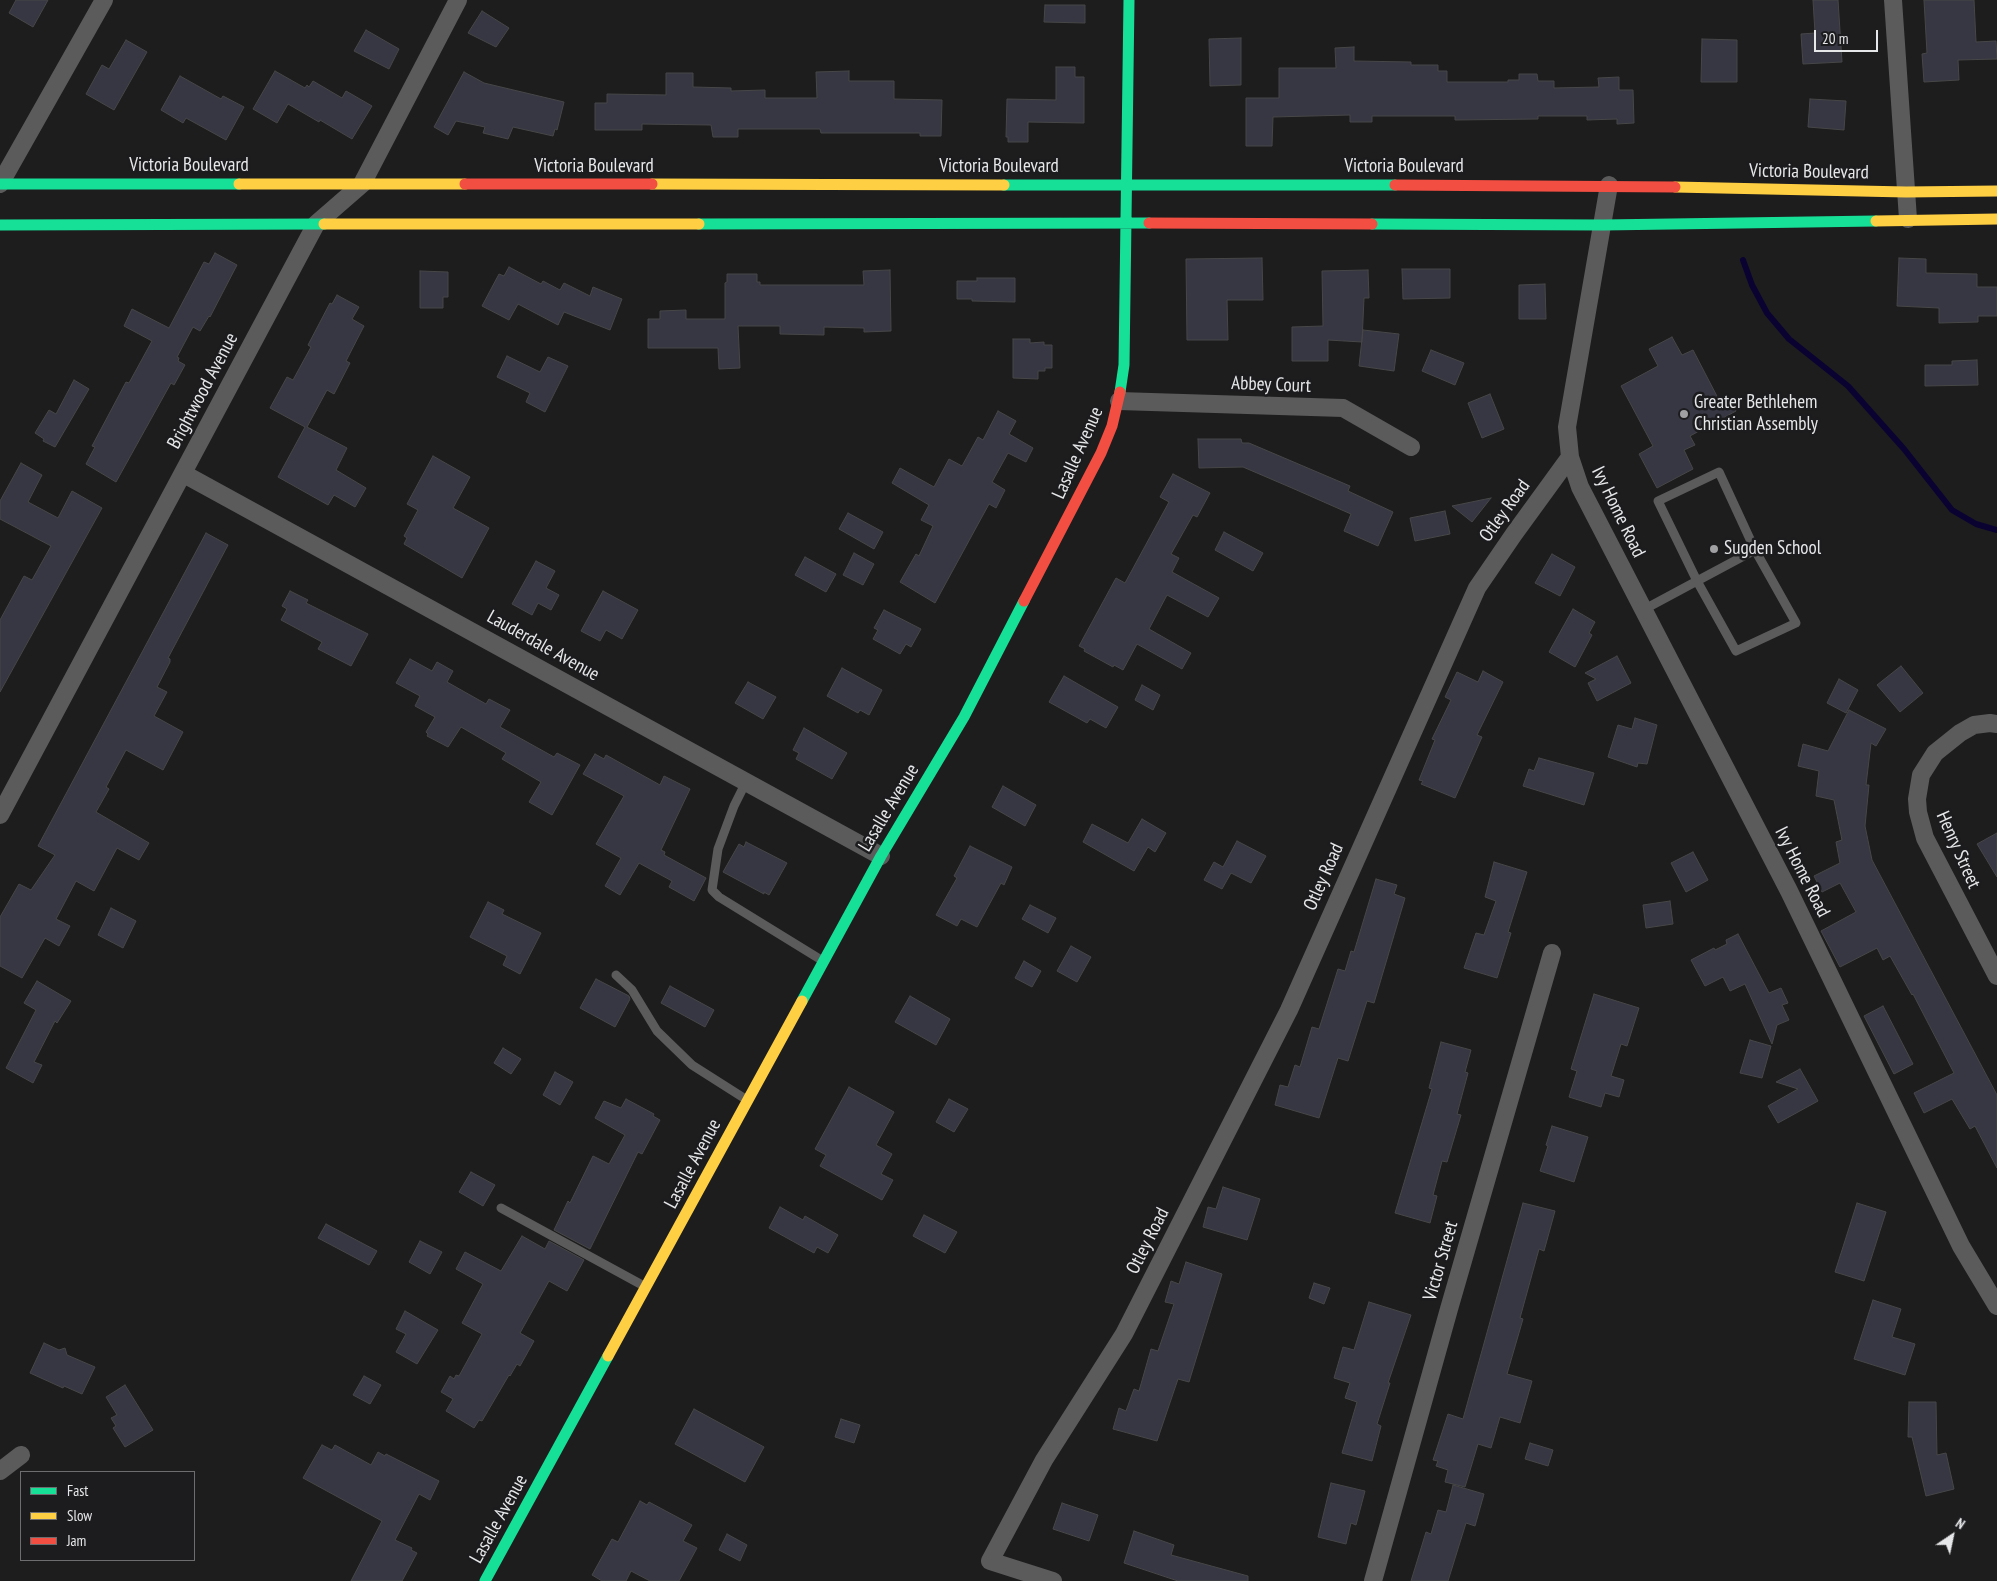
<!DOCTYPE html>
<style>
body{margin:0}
#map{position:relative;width:1997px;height:1581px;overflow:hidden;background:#1d1d1e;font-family:"PT Sans Narrow",sans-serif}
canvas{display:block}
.legend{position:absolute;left:20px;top:1471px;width:175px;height:90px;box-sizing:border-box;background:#1c1c1f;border:1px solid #6d6d70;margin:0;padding:6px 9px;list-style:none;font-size:15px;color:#e6e7e9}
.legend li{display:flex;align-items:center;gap:10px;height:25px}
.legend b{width:25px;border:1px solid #6d6d70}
.north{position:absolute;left:1927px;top:1511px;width:50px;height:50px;-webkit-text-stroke:4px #1c1c1f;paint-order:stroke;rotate:34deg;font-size:14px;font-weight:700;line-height:20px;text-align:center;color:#e6e7e9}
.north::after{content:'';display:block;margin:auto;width:18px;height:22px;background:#e6e7e9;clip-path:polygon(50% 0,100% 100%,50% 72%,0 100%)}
.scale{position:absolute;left:1814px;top:30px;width:64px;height:22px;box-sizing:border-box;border:2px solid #e6e7e9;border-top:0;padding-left:6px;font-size:15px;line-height:18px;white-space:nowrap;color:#e6e7e9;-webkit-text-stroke:4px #1c1c1f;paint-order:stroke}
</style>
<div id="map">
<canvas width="1997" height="1581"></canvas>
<ul class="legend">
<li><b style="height:6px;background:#16e098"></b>Fast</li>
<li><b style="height:6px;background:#ffcf43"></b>Slow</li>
<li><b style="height:6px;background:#f24e42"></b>Jam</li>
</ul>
<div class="north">N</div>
<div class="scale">20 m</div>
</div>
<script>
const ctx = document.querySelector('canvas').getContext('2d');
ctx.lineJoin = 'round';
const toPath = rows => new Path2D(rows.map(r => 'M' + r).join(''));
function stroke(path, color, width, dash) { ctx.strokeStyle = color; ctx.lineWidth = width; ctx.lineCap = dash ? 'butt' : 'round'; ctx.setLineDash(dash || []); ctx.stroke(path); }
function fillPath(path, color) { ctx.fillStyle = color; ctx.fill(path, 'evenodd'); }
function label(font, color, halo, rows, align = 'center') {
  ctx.font = font + ' "PT Sans Narrow",sans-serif'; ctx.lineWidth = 5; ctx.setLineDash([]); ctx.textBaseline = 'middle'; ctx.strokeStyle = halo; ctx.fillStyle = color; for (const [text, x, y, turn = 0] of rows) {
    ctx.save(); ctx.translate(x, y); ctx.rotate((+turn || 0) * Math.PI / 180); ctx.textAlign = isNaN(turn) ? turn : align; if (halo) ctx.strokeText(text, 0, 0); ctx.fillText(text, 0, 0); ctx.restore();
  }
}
const stream = toPath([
 [1743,260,1752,285,1767,313,1789,339,1848,386,1904,449,1952,510,1976,524,1997,530]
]);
const building = toPath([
 [16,0,48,0,33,27,9,13,16,0],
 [1813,0,1838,0,1842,62,1803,64,1801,34,1815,33,1813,0],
 [1924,0,1974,0,1976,42,1996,41,1997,59,1958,60,1959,80,1924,82,1922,54,1927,53,1924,0],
 [1045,5,1085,5,1085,23,1044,22,1045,5],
 [482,11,509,28,496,47,468,33,482,11],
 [366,30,399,49,389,69,354,51,366,30],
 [1241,38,1241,85,1210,86,1209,39,1241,38],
 [1702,39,1737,40,1737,82,1701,82,1702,39],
 [126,40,147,52,114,110,86,94,102,65,109,69,126,40],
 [1354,47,1354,61,1411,62,1411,65,1438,65,1438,71,1447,71,1447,82,1508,82,1508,80,1519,80,1519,74,1537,74,1538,81,1554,81,1554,88,1599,87,1598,78,1619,77,1619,90,1633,90,1634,123,1617,124,1617,119,1587,120,1587,116,1538,116,1538,119,1455,120,1455,116,1372,116,1372,122,1350,122,1350,115,1273,117,1272,146,1246,146,1246,98,1279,98,1279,68,1336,68,1335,48,1354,47],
 [1056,67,1075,67,1075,77,1084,77,1084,123,1028,122,1028,142,1008,142,1008,137,1006,137,1007,99,1056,100,1056,67],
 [275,71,305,88,307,85,309,87,313,81,342,98,346,91,372,106,352,139,320,120,319,122,288,104,277,123,253,109,275,71],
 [849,71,849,81,894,81,894,99,942,100,941,136,920,136,920,133,821,133,820,129,738,129,738,137,713,137,711,125,642,124,642,130,595,130,595,103,607,103,607,94,666,95,666,73,693,73,693,87,731,88,731,91,765,90,765,98,817,98,816,72,849,71],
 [464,72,484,83,564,102,557,130,555,129,553,136,513,127,508,139,483,133,485,127,456,121,448,135,434,127,464,72],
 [180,76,221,99,223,96,244,107,226,140,186,118,183,123,161,110,180,76],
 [1810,99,1846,101,1844,130,1808,127,1810,99],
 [215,253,237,265,210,317,209,316,200,331,193,327,177,357,179,358,178,361,185,365,174,385,171,383,116,482,86,464,95,447,92,446,126,382,129,383,152,341,124,326,132,309,169,328,204,262,209,264,215,253],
 [1262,258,1263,300,1227,300,1228,340,1187,340,1186,259,1262,258],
 [1899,258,1926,259,1926,273,1977,274,1977,287,1997,287,1997,316,1978,316,1978,322,1939,323,1939,308,1897,306,1899,258],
 [509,267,541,284,543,281,560,290,564,283,590,296,593,287,622,299,610,330,564,312,558,325,518,304,509,320,482,306,499,274,504,276,509,267],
 [1402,269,1450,269,1450,298,1403,299,1402,269],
 [890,270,891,331,864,332,864,328,824,327,824,335,780,334,780,326,738,326,740,368,719,369,718,348,648,348,648,319,660,319,660,311,686,310,686,319,725,319,725,283,727,282,727,274,757,274,757,282,760,282,760,285,864,285,863,271,890,270],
 [1368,270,1369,298,1364,298,1362,342,1328,340,1328,361,1292,361,1292,327,1323,326,1322,271,1368,270],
 [420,271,448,272,448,297,443,297,443,308,420,308,420,271],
 [977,278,1015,278,1015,302,972,301,972,299,957,299,957,281,977,281,977,278],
 [1545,284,1546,319,1519,319,1519,285,1545,284],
 [337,295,359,307,352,319,364,326,346,361,350,363,334,394,327,390,307,427,347,448,336,470,366,488,355,507,334,495,328,505,278,477,305,427,270,408,287,377,293,380,311,347,308,345,330,303,332,304,337,295],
 [1363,330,1399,334,1394,371,1359,366,1363,330],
 [1672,337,1682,355,1693,350,1720,402,1729,397,1736,411,1690,436,1695,445,1684,450,1693,469,1657,488,1639,454,1653,446,1621,386,1658,366,1649,349,1672,337],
 [1013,339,1030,339,1030,343,1044,342,1044,345,1052,345,1052,368,1045,368,1045,371,1038,371,1038,379,1013,378,1013,339],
 [1431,350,1464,363,1455,385,1422,371,1431,350],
 [507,356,540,372,548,357,568,366,545,412,526,402,530,393,497,377,507,356],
 [1977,360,1978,385,1925,386,1925,365,1952,365,1952,361,1977,360],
 [74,380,89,389,55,447,43,441,44,439,35,433,49,410,56,414,74,380],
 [1490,394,1504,429,1482,438,1468,403,1490,394],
 [998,411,1016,421,1009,434,1033,448,1026,462,1008,453,992,482,1005,490,996,508,989,504,935,603,900,582,916,554,919,556,933,526,921,520,929,505,892,483,900,468,934,487,949,459,962,466,978,437,983,440,998,411],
 [1198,439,1241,439,1242,443,1249,443,1350,486,1348,491,1393,512,1378,546,1344,531,1351,514,1292,488,1243,467,1199,468,1198,439],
 [433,456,470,477,453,508,489,528,462,578,404,544,407,538,404,536,418,510,407,504,433,456],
 [21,463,42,475,28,502,58,518,72,491,102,508,0,692,0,620,24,576,32,580,51,546,0,519,0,501,21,463],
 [1173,474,1210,493,1197,517,1193,515,1171,554,1179,558,1172,572,1219,598,1208,617,1167,595,1149,629,1191,653,1182,669,1137,644,1123,670,1114,665,1113,667,1084,651,1085,649,1079,646,1116,578,1125,583,1169,502,1160,497,1173,474],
 [1491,498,1472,522,1452,506,1491,498],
 [1445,511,1450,534,1415,541,1410,518,1445,511],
 [848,513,883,532,874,549,839,529,848,513],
 [1224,532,1263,553,1253,571,1215,550,1224,532],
 [206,533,228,545,168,658,170,659,170,662,157,687,167,692,154,716,183,732,163,770,126,750,106,787,109,789,96,812,149,843,139,860,117,848,94,891,76,881,56,919,70,926,59,946,45,938,22,978,0,966,0,917,19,884,31,890,55,855,38,846,206,533],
 [854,553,874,564,863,585,843,575,854,553],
 [1552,554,1575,567,1560,596,1535,583,1552,554],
 [805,557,836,574,826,592,795,575,805,557],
 [536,561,555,571,546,588,559,595,551,610,538,603,532,615,512,604,536,561],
 [290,591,308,600,306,603,368,634,351,666,318,649,322,642,281,620,287,609,282,606,290,591],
 [603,591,638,610,622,639,606,630,600,641,581,631,603,591],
 [1573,609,1595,622,1589,633,1592,635,1575,667,1549,652,1573,609],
 [884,610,921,629,911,647,906,644,900,654,873,639,878,630,874,628,884,610],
 [1617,656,1631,683,1597,701,1588,683,1596,679,1585,673,1617,656],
 [410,659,432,671,437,662,453,671,447,682,486,704,489,699,510,710,500,727,554,757,557,753,580,765,552,815,529,802,541,782,502,759,506,753,461,727,448,747,427,736,428,734,426,732,435,717,415,706,420,696,396,683,410,659],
 [1901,666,1923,693,1900,712,1877,685,1901,666],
 [842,668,882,690,869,715,860,710,858,713,827,696,842,668],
 [1483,671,1503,682,1477,735,1482,737,1455,798,1421,784,1423,781,1419,780,1435,740,1432,739,1451,700,1445,697,1457,672,1478,682,1483,671],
 [1064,676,1118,707,1106,728,1090,719,1087,723,1049,702,1064,676],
 [1839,679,1858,690,1846,713,1827,703,1839,679],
 [748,682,776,697,763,719,735,703,748,682],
 [1142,685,1160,695,1153,710,1135,700,1142,685],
 [1849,710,1886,729,1876,746,1871,743,1866,785,1869,785,1865,826,1872,860,1997,1095,1997,1168,1975,1126,1970,1129,1952,1099,1924,1113,1914,1093,1954,1073,1913,994,1912,995,1890,956,1883,960,1877,948,1840,967,1821,931,1856,912,1840,883,1822,892,1814,876,1840,863,1836,842,1842,840,1834,800,1816,796,1819,771,1798,766,1803,744,1828,751,1849,710],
 [1635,718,1657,725,1647,764,1638,763,1637,767,1608,757,1618,725,1632,729,1635,718],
 [804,728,847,753,832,779,796,759,799,753,793,750,804,728],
 [595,754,604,759,606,755,660,785,664,776,690,789,661,850,665,852,664,855,706,878,694,901,669,887,672,881,639,863,620,895,605,886,621,858,596,844,624,796,583,774,595,754],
 [1539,758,1594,773,1584,805,1523,786,1529,769,1534,771,1539,758],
 [1003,786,1036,805,1025,826,992,807,1003,786],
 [1142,819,1166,833,1155,852,1148,847,1134,871,1083,842,1092,824,1128,843,1142,819],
 [1997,833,1997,877,1977,844,1997,833],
 [1237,841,1266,856,1251,883,1231,873,1222,889,1204,880,1214,862,1223,867,1237,841],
 [746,842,787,863,769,895,764,892,764,894,723,872,739,844,744,847,746,842],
 [970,846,1012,867,1004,885,1001,883,977,927,961,919,957,926,936,915,957,878,954,876,970,846],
 [1693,852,1708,880,1686,892,1671,863,1693,852],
 [1494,862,1527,872,1508,932,1511,933,1497,978,1464,968,1476,933,1484,935,1496,901,1485,897,1494,862],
 [1376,879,1397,885,1394,894,1405,898,1374,1003,1367,1001,1348,1061,1338,1058,1319,1118,1275,1105,1280,1085,1288,1087,1295,1065,1300,1067,1312,1027,1319,1029,1338,969,1345,971,1351,951,1354,952,1376,879],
 [1670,901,1673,924,1646,928,1643,905,1670,901],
 [488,902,504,910,502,914,541,933,520,974,503,965,507,956,470,937,488,902],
 [1030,905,1056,918,1048,933,1022,919,1030,905],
 [111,908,136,921,123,948,98,935,111,908],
 [1738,934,1769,993,1781,988,1788,1003,1782,1005,1789,1020,1777,1025,1772,1044,1745,984,1730,991,1723,977,1705,986,1691,960,1714,948,1715,950,1727,944,1726,940,1738,934],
 [1071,946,1091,957,1077,982,1057,971,1071,946],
 [1024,961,1041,971,1032,987,1015,978,1024,961],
 [596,979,629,996,630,999,615,1027,580,1008,596,979],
 [37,981,71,1001,57,1023,55,1021,34,1062,42,1065,33,1083,6,1068,36,1010,24,1003,37,981],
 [670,986,714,1010,705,1027,661,1003,670,986],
 [1594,994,1639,1008,1627,1046,1621,1044,1611,1076,1624,1080,1619,1097,1605,1093,1601,1107,1569,1097,1577,1071,1571,1069,1594,994],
 [910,996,950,1019,936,1045,895,1022,910,996],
 [1883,1006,1913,1064,1894,1074,1864,1016,1883,1006],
 [1750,1040,1771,1046,1762,1078,1740,1073,1750,1040],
 [1441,1042,1471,1050,1465,1072,1468,1073,1457,1114,1461,1115,1447,1162,1442,1161,1433,1195,1437,1196,1430,1223,1395,1213,1432,1089,1429,1088,1441,1042],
 [503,1048,521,1059,511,1074,494,1063,503,1048],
 [1800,1069,1818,1101,1778,1123,1768,1106,1798,1089,1776,1082,1800,1069],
 [555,1072,573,1082,560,1105,543,1095,555,1072],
 [849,1087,894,1112,876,1145,892,1154,881,1174,893,1180,882,1200,820,1166,826,1155,815,1149,849,1087],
 [626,1099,654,1114,653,1116,660,1120,642,1154,638,1152,590,1249,554,1230,568,1201,570,1203,593,1156,609,1164,625,1135,595,1118,604,1101,621,1108,626,1099],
 [949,1099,968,1109,954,1132,936,1122,949,1099],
 [1552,1126,1588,1137,1574,1182,1540,1171,1548,1146,1546,1145,1552,1126],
 [471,1172,495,1185,483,1206,459,1192,471,1172],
 [1223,1187,1260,1199,1247,1240,1203,1227,1208,1207,1216,1209,1223,1187],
 [1523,1203,1555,1211,1544,1251,1539,1249,1520,1318,1523,1319,1507,1374,1532,1381,1520,1423,1500,1417,1491,1448,1478,1444,1465,1487,1445,1482,1448,1470,1436,1466,1438,1461,1433,1460,1448,1414,1463,1419,1523,1203],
 [1857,1203,1886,1212,1864,1281,1835,1272,1857,1203],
 [780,1207,803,1220,805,1216,838,1235,828,1253,817,1247,814,1253,769,1228,780,1207],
 [924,1215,957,1232,945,1253,913,1236,924,1215],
 [326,1224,377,1251,369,1265,318,1238,326,1224],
 [522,1236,545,1249,549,1241,584,1260,567,1291,549,1281,520,1333,534,1341,520,1366,517,1364,510,1376,509,1375,482,1421,479,1420,474,1428,446,1411,453,1399,441,1392,450,1376,454,1379,456,1375,459,1376,482,1334,462,1323,483,1284,456,1269,465,1252,501,1271,522,1236],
 [420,1241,442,1252,430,1274,409,1262,420,1241],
 [1186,1262,1222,1274,1189,1382,1178,1379,1157,1441,1113,1429,1119,1408,1126,1411,1134,1389,1139,1391,1151,1349,1158,1351,1174,1304,1165,1302,1171,1281,1179,1284,1186,1262],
 [1314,1283,1330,1288,1324,1304,1309,1298,1314,1283],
 [1873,1300,1901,1309,1892,1337,1915,1344,1905,1375,1854,1359,1873,1300],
 [1369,1302,1411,1315,1388,1383,1390,1383,1377,1424,1381,1426,1372,1461,1342,1453,1357,1402,1345,1398,1350,1383,1334,1378,1343,1347,1354,1350,1369,1302],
 [405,1311,438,1330,417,1364,396,1352,406,1334,396,1329,405,1311],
 [44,1343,59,1350,65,1348,67,1355,95,1367,82,1394,64,1386,63,1388,30,1373,44,1343],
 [364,1376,381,1385,370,1404,353,1395,364,1376],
 [125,1385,153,1430,125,1447,113,1428,116,1426,111,1418,117,1415,106,1397,125,1385],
 [1909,1402,1936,1402,1937,1455,1946,1453,1954,1489,1926,1496,1912,1437,1908,1437,1909,1402],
 [694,1409,764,1447,745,1482,675,1444,694,1409],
 [841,1419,860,1425,854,1443,835,1437,841,1419],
 [1530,1443,1553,1450,1548,1466,1525,1459,1530,1443],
 [322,1445,332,1450,335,1445,371,1465,378,1452,385,1456,386,1454,439,1481,430,1500,419,1494,395,1540,412,1548,411,1550,417,1553,402,1581,351,1581,382,1521,303,1478,322,1445],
 [1331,1483,1365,1491,1356,1525,1351,1523,1346,1544,1318,1537,1331,1483],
 [1453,1485,1484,1494,1475,1526,1466,1523,1448,1581,1411,1581,1426,1532,1431,1534,1438,1510,1446,1512,1453,1485],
 [640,1501,647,1505,649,1502,692,1525,683,1541,697,1548,679,1581,650,1581,631,1571,626,1581,602,1581,592,1575,612,1539,618,1542,640,1501],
 [1062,1503,1098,1515,1089,1541,1053,1529,1062,1503],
 [1134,1531,1174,1545,1171,1555,1248,1576,1248,1581,1178,1581,1124,1563,1134,1531],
 [727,1534,747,1545,740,1561,719,1550,727,1534]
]);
const lane = toPath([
 [1643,610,1697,581,1755,550,1796,623,1736,651,1697,581,1658,501,1719,472,1755,550],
 [746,782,734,806,718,849,712,890,719,897,823,961],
 [616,975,632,990,657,1031,692,1065,747,1100],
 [501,1208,644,1286]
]);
const street = toPath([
 [1893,0,1908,219],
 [0,184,104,0],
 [1119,401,1343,408,1411,447],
 [1570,457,1580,487,1789,891,1961,1246,1997,1306],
 [184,474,881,856],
 [1997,724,1990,723,1974,725,1960,733,1935,753,1921,775,1917,799,1918,812,1925,838,1997,976],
 [0,815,316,224,362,184,458,0],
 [0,1471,21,1455],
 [1053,1581,990,1561,1044,1460,1124,1334,1289,1010,1477,588,1514,534,1570,457,1567,427,1609,185],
 [1373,1581,1449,1309,1552,953]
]);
const fast = toPath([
 [0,184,239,184],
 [1004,185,1395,185],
 [699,224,1149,223],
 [1372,224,1603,225,1876,221],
 [0,225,324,224],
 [1120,392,1124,365,1129,0],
 [802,1001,881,856,964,717,1024,601],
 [485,1581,608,1356]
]);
const slow = toPath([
 [239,184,465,184],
 [652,184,1004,185],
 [1675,187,1906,192,1997,191],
 [1876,221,1997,219],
 [324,224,699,224],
 [608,1356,802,1001]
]);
const jam = toPath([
 [465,184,652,184],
 [1395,185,1675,187],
 [1149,223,1372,224],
 [1024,601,1101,453,1112,426,1120,392]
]);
const markers = [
 [1684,414,5,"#a0a0a2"],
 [1714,549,5,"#a0a0a2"]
];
const streetNames = [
 ["Victoria Boulevard",189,166],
 ["Victoria Boulevard",594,167],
 ["Victoria Boulevard",999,167],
 ["Victoria Boulevard",1404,167],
 ["Victoria Boulevard",1809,172,1],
 ["Abbey Court",1271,385,2],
 ["Brightwood Avenue",203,391,-62],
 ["Lasalle Avenue",1078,453,-66],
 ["Otley Road",1505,511,-54],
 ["Ivy Home Road",1618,512,64],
 ["Lauderdale Avenue",543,646,29],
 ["Lasalle Avenue",889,808,-59],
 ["Henry Street",1958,850,66],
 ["Ivy Home Road",1802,872,63],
 ["Otley Road",1324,877,-66],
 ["Lasalle Avenue",693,1164,-62],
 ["Otley Road",1148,1241,-63],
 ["Victor Street",1441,1261,-74],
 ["Lasalle Avenue",499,1519,-61]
];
const poiNames = [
 ["Greater Bethlehem",1694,403],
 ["Christian Assembly",1694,425],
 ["Sugden School",1724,549]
];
stroke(stream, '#0a0331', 6);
fillPath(building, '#363742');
stroke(building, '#474748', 1);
stroke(lane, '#5b5b5b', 9);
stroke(street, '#5b5b5b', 18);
stroke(fast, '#16e098', 11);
stroke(slow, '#ffcf43', 11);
stroke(jam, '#f24e42', 11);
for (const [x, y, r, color] of markers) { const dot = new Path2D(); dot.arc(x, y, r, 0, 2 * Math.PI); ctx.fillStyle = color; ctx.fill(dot); stroke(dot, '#1c1c1f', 2); }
label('19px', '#e6e7e9', '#1c1c1f', streetNames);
label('19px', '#e6e7e9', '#1c1c1f', poiNames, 'left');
</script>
